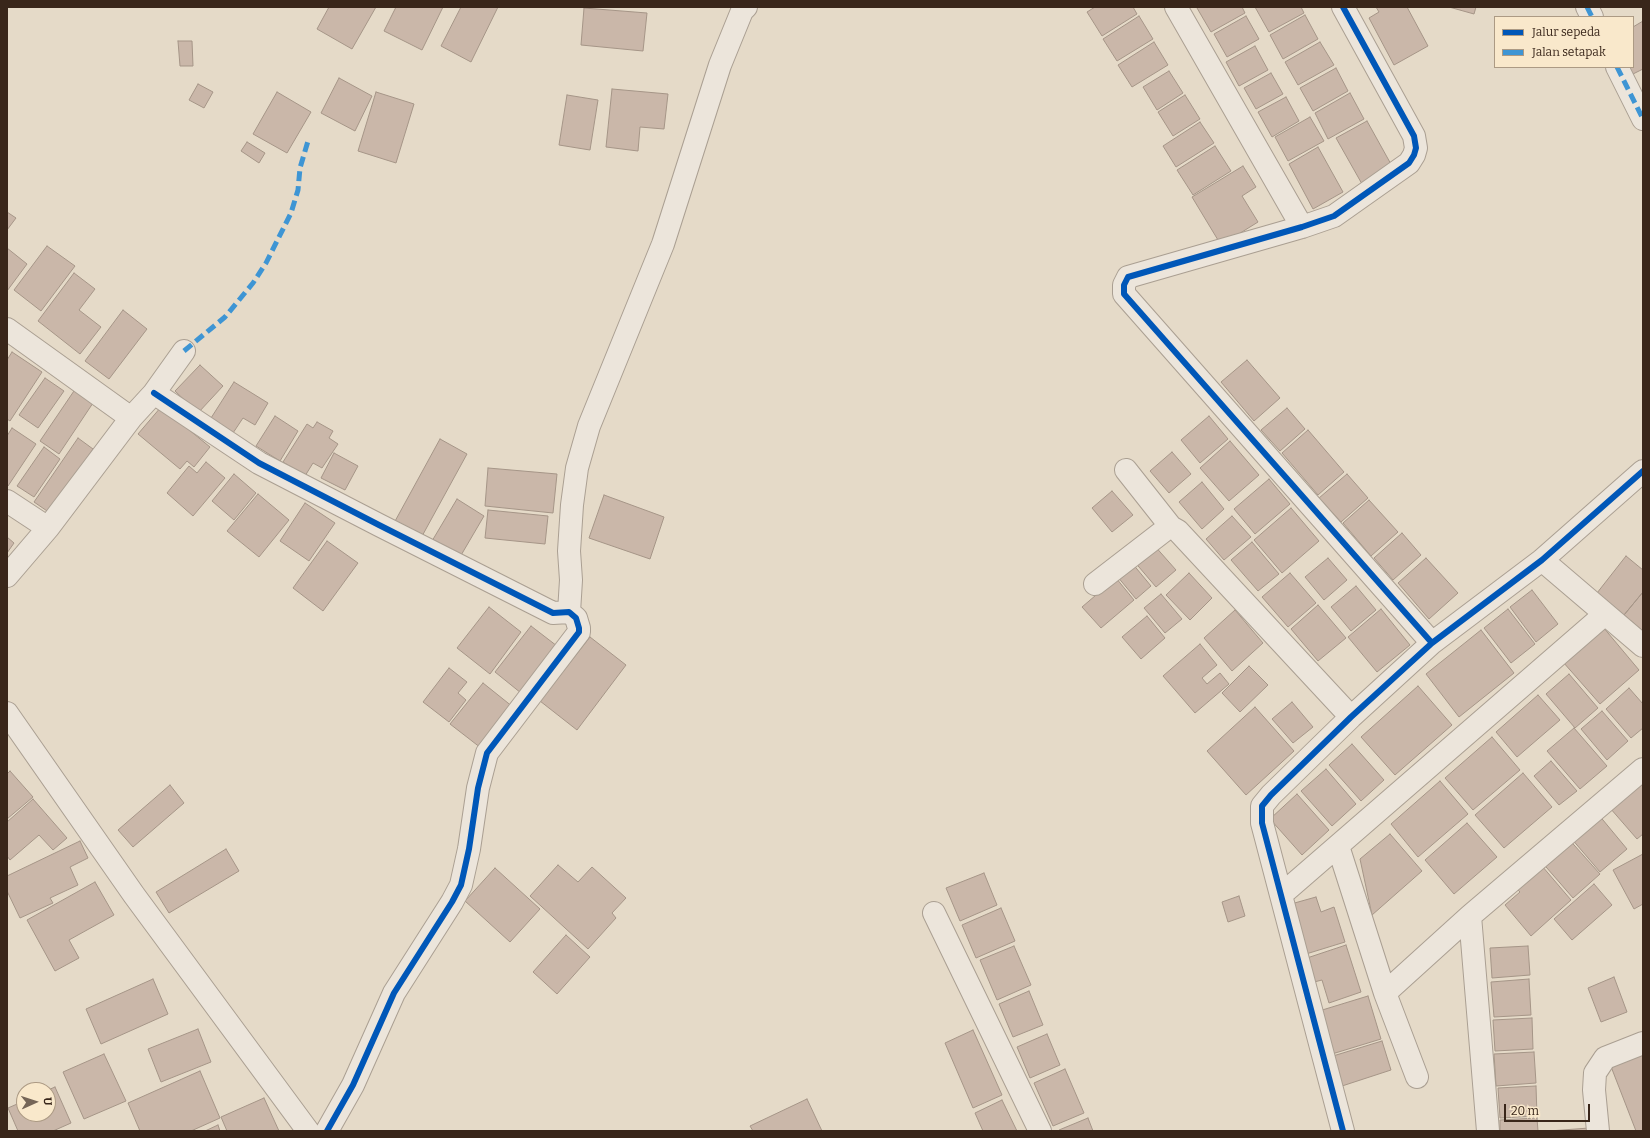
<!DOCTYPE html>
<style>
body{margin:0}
#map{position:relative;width:1650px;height:1138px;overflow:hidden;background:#e5dac8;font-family:Bitter,serif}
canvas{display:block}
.frame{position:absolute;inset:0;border:8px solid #39261a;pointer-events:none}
.legend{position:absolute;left:1494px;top:16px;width:140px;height:52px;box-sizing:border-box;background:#f9e8cb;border:1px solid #ac9a84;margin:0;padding:5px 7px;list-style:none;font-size:12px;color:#39261a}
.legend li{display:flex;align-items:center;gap:8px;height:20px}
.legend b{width:20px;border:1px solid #ac9a84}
.north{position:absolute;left:16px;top:1082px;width:40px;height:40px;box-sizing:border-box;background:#f9e8cb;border:1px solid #ac9a84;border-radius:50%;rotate:87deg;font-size:11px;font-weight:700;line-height:16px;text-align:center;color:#39261a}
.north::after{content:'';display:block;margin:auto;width:14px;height:18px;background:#756557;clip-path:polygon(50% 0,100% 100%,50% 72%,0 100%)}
.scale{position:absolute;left:1504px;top:1104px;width:86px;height:18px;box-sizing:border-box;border:2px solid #39261a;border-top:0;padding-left:5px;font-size:12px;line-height:14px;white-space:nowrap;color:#39261a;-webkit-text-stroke:3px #f9e8cb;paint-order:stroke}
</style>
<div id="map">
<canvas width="1650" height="1138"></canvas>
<div class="frame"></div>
<ul class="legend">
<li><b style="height:5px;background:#0057b8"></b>Jalur sepeda</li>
<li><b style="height:5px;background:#3e95d4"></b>Jalan setapak</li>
</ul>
<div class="north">U</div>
<div class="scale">20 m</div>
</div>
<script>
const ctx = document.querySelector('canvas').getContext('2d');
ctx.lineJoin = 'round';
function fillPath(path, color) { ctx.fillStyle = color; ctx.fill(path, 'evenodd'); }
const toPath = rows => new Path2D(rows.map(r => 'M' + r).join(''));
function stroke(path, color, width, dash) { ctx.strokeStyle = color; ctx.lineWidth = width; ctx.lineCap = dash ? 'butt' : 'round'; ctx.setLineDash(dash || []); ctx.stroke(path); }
const building = toPath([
 [329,7,376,7,352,49,317,29,329,7],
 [396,7,443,7,422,50,384,31,396,7],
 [461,7,498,7,471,62,441,46,461,7],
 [1095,7,1133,7,1137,14,1102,36,1087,12,1095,7],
 [1199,7,1242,7,1245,13,1211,32,1197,8,1199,7],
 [1255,7,1301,7,1304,13,1269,32,1255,7],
 [1376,7,1407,7,1428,46,1394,65,1369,18,1379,12,1376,7],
 [1449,7,1476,7,1474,14,1449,7],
 [584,8,647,13,643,51,581,45,584,8],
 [1305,15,1318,39,1283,59,1270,35,1305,15],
 [1139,16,1153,39,1117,61,1103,39,1139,16],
 [1246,16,1259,39,1227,57,1214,34,1246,16],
 [1643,21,1643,69,1631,75,1626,67,1633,67,1633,27,1643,21],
 [178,41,192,41,193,66,180,66,178,41],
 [1154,42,1168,65,1132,87,1118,65,1154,42],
 [1320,42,1334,65,1298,85,1285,62,1320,42],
 [1255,46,1268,70,1239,86,1226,62,1255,46],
 [1336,68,1348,91,1313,111,1300,88,1336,68],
 [1169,71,1183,93,1157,110,1143,87,1169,71],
 [1271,73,1283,94,1256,109,1244,88,1271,73],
 [339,78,372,96,355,131,321,113,339,78],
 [198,84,213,92,204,108,189,100,198,84],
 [612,89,668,94,664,129,640,127,638,151,606,147,612,89],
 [277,92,311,112,287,153,253,134,277,92],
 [376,92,414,104,396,163,358,151,376,92],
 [1350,93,1364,119,1328,139,1315,113,1350,93],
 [567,95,598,100,590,150,559,145,567,95],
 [1185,95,1200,119,1173,136,1158,112,1185,95],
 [1286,97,1299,121,1272,137,1258,112,1286,97],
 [1310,117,1324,141,1288,161,1275,137,1310,117],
 [1367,121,1392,166,1362,184,1336,138,1367,121],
 [1200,122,1214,143,1176,167,1163,146,1200,122],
 [247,142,265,153,259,163,241,151,247,142],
 [1215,146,1231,171,1193,195,1177,170,1215,146],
 [1318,147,1343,192,1313,209,1289,164,1318,147],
 [1243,166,1256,187,1242,196,1258,222,1221,245,1192,197,1243,166],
 [7,212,16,218,7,230,7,212],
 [47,246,75,266,41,311,14,290,47,246],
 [7,248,27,264,7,291,7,248],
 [74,273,95,289,79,310,101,327,80,354,38,321,74,273],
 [123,310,147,329,109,379,85,361,123,310],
 [12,352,42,372,10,421,7,419,7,360,12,352],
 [1247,360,1280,398,1254,421,1221,382,1247,360],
 [200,365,223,386,198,413,175,391,200,365],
 [45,378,64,391,38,428,19,415,45,378],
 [234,382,268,403,255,425,243,418,233,433,211,418,234,382],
 [76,388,95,400,59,454,40,441,76,388],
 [161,407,210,447,194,467,187,461,180,469,138,434,161,407],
 [1287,408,1305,429,1280,451,1261,430,1287,408],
 [275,416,298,431,280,461,256,446,275,416],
 [1209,416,1228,439,1200,463,1181,440,1209,416],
 [317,422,333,431,329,438,338,444,322,468,313,463,305,476,283,462,307,424,313,428,317,422],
 [12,428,36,444,8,486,7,485,7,436,12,428],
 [1308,430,1344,472,1318,495,1282,453,1308,430],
 [78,438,93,449,50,513,34,502,78,438],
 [440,439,467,454,421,538,394,523,440,439],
 [1230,441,1259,475,1229,501,1200,468,1230,441],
 [44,447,60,459,34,497,17,486,44,447],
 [1172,452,1191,474,1169,493,1150,471,1172,452],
 [334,453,358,466,345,490,321,478,334,453],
 [206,462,225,478,193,516,167,493,189,466,197,473,206,462],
 [488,468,557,474,553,513,485,506,488,468],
 [234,474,256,493,234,520,212,501,234,474],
 [1347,474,1368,498,1341,522,1319,498,1347,474],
 [1269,479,1290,504,1255,534,1234,509,1269,479],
 [1202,482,1224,509,1202,529,1179,502,1202,482],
 [1112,491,1133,515,1112,532,1092,508,1112,491],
 [258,494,289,520,259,557,227,531,258,494],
 [604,495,664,517,650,559,589,538,604,495],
 [457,499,484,516,460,557,432,541,457,499],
 [1369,500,1398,532,1371,556,1343,523,1369,500],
 [305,503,335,523,309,561,280,541,305,503],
 [1291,508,1319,541,1282,573,1254,540,1291,508],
 [488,510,548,516,545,544,485,538,488,510],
 [1232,516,1251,537,1224,560,1206,539,1232,516],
 [1402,533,1421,555,1393,580,1374,558,1402,533],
 [7,537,14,543,7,553,7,537],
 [327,541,358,563,323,611,293,588,327,541],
 [1252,542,1279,574,1258,591,1231,560,1252,542],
 [1153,544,1176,570,1156,587,1133,560,1153,544],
 [1626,556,1643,570,1643,592,1624,615,1597,593,1626,556],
 [1328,558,1347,580,1324,600,1305,577,1328,558],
 [1426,558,1458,593,1429,619,1398,583,1426,558],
 [1132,563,1151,586,1136,599,1117,576,1132,563],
 [1189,573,1212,598,1190,620,1166,595,1189,573],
 [1290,573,1316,603,1288,627,1262,597,1290,573],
 [1116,578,1134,600,1101,628,1082,607,1116,578],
 [1356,586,1376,610,1351,631,1331,607,1356,586],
 [1532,590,1558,624,1536,642,1510,607,1532,590],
 [1643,592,1643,631,1624,615,1643,592],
 [1161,594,1182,619,1165,633,1144,608,1161,594],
 [1318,605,1346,638,1318,661,1291,629,1318,605],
 [489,607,521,632,490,674,457,648,489,607],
 [1381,609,1410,645,1377,672,1348,637,1381,609],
 [1508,609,1535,644,1511,663,1484,628,1508,609],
 [1235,610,1263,643,1232,671,1204,638,1235,610],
 [1147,616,1165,638,1141,659,1122,637,1147,616],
 [531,626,557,646,521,693,495,672,531,626],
 [1603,627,1639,670,1600,704,1563,662,1603,627],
 [1481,630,1514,673,1459,717,1426,674,1481,630],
 [590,637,626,665,577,730,540,701,590,637],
 [1200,644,1217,665,1202,678,1207,684,1220,673,1229,684,1195,713,1163,676,1200,644],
 [1249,666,1268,685,1240,712,1222,693,1249,666],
 [449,668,467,682,458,693,466,700,449,722,423,702,449,668],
 [1569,674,1598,708,1575,728,1546,694,1569,674],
 [483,683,513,707,481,748,450,724,483,683],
 [1418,686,1452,725,1395,775,1361,737,1418,686],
 [1629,688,1643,704,1643,728,1631,738,1606,709,1629,688],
 [1538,695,1560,720,1517,757,1496,732,1538,695],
 [1292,702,1313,727,1293,743,1272,719,1292,702],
 [1255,707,1294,751,1246,795,1207,751,1255,707],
 [1602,711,1628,741,1607,760,1581,729,1602,711],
 [1574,728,1607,766,1580,789,1547,751,1574,728],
 [1492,737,1520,770,1473,810,1445,778,1492,737],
 [1352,744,1384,780,1361,801,1329,765,1352,744],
 [1551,761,1577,791,1559,805,1534,776,1551,761],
 [1326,769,1356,804,1332,826,1301,791,1326,769],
 [10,771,33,797,7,819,7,774,10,771],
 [1523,773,1552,807,1504,848,1475,815,1523,773],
 [1643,779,1643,834,1637,839,1610,808,1643,779],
 [1440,781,1468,814,1418,857,1391,824,1440,781],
 [170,785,184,803,133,847,118,830,170,785],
 [1297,794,1329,830,1302,855,1270,819,1297,794],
 [33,799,67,838,53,850,39,835,10,860,7,856,7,822,33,799],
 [1598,814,1627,849,1600,872,1571,838,1598,814],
 [1467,823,1497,857,1454,894,1425,860,1467,823],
 [1390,834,1422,871,1372,915,1360,859,1390,834],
 [1566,836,1600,874,1573,898,1540,860,1566,836],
 [80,841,88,858,70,867,78,885,50,898,53,903,20,918,7,891,7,876,80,841],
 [226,849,239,871,169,913,156,892,226,849],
 [1643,854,1643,904,1634,909,1613,870,1643,854],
 [558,865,578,882,592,867,626,898,612,913,616,918,588,949,530,896,558,865],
 [1542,866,1571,900,1531,936,1505,905,1520,892,1517,889,1542,866],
 [495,868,540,909,510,942,465,901,495,868],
 [984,873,997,905,960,921,946,888,984,873],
 [95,882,114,915,69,940,79,958,55,971,27,920,95,882],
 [1594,884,1612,905,1572,940,1554,919,1594,884],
 [1239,896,1245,916,1228,922,1222,902,1239,896],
 [1316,897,1321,912,1334,907,1345,942,1306,954,1291,904,1316,897],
 [1001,908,1015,941,976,958,962,925,1001,908],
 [566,935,590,957,557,994,533,972,566,935],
 [1346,945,1361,992,1329,1003,1322,980,1314,982,1307,958,1346,945],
 [1014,946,1031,985,997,1000,980,960,1014,946],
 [1528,946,1530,975,1492,978,1490,948,1528,946],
 [1614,977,1627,1012,1601,1022,1588,988,1614,977],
 [153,979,168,1014,101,1044,86,1009,153,979],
 [1529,979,1531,1015,1494,1017,1491,982,1529,979],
 [1029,991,1043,1025,1013,1037,999,1004,1029,991],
 [1368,996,1381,1039,1332,1054,1319,1011,1368,996],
 [1532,1018,1533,1049,1495,1051,1493,1020,1532,1018],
 [198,1029,211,1062,161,1082,148,1049,198,1029],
 [973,1030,1002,1095,973,1108,945,1043,973,1030],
 [1047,1034,1060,1065,1030,1078,1017,1047,1047,1034],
 [1382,1041,1391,1070,1342,1086,1333,1056,1382,1041],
 [1643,1051,1643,1131,1636,1131,1610,1064,1643,1051],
 [1534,1052,1536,1083,1496,1086,1494,1054,1534,1052],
 [104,1054,126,1101,84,1119,63,1072,104,1054],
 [1065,1069,1084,1113,1053,1126,1034,1083,1065,1069],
 [200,1071,220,1118,191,1131,140,1131,128,1103,200,1071],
 [1536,1086,1537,1116,1500,1118,1498,1088,1536,1086],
 [55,1087,71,1123,53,1131,18,1131,8,1108,24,1101,24,1114,48,1114,48,1090,55,1087],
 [264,1098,279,1131,227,1131,221,1117,264,1098],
 [807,1099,822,1131,753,1131,750,1126,807,1099],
 [1002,1100,1017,1131,983,1131,975,1113,1002,1100],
 [1088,1118,1093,1131,1059,1131,1059,1130,1088,1118],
 [1537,1118,1538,1131,1500,1131,1500,1120,1537,1118],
 [218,1125,220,1131,205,1131,218,1125],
 [1589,1128,1590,1131,1549,1131,1589,1128]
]);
const minor = toPath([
 [1176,7,1302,227],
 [1343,7,1414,136,1416,148,1414,155,1409,163,1334,216,1302,227,1128,277,1124,285,1124,294,1432,643],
 [1587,7,1592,17],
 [1617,67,1643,119],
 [7,329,131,418],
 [154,393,259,463,379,525,553,613,569,612,576,618,579,628,579,632,487,753,478,788,469,849,461,885,452,902,394,993,353,1085,327,1131],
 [1126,470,1171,527],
 [7,501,48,528],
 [1542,560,1643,646],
 [7,576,48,528,131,418,154,393,184,351],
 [1095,584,1165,530,1171,527,1178,531,1351,717],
 [569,612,571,580,569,551,572,505,577,468,589,426,663,244,720,65,742,11,746,7],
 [7,713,134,895,308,1131],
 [1338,846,1385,993,1417,1077],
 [1281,895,1605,614],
 [934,913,1040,1131],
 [1470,916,1488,1131],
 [1385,993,1470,916,1643,769],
 [1343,1131,1262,823,1262,806,1271,795,1351,717,1432,643,1542,560,1643,471],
 [1598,1131,1594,1090,1595,1073,1605,1058,1643,1043]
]);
const quiet = toPath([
 [1587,7,1592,17],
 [1617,67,1643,119],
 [184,351,225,317,253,283,266,263,291,213,298,190,300,168,308,141]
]);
const cycleway = toPath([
 [1343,7,1414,136,1416,148,1414,155,1409,163,1334,216,1302,227,1128,277,1124,285,1124,294,1432,643],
 [154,393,259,463,379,525,553,613,569,612,576,618,579,628,579,632,487,753,478,788,469,849,461,885,452,902,394,993,353,1085,327,1131],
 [1343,1131,1262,823,1262,806,1271,795,1351,717,1432,643,1542,560,1643,471]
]);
fillPath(building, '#cab7a9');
stroke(building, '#a59587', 1);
stroke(minor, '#aa9f92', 24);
stroke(minor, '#ece5db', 22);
stroke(quiet, '#3e95d4', 5, [10, 5]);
stroke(cycleway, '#0057b8', 6);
</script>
